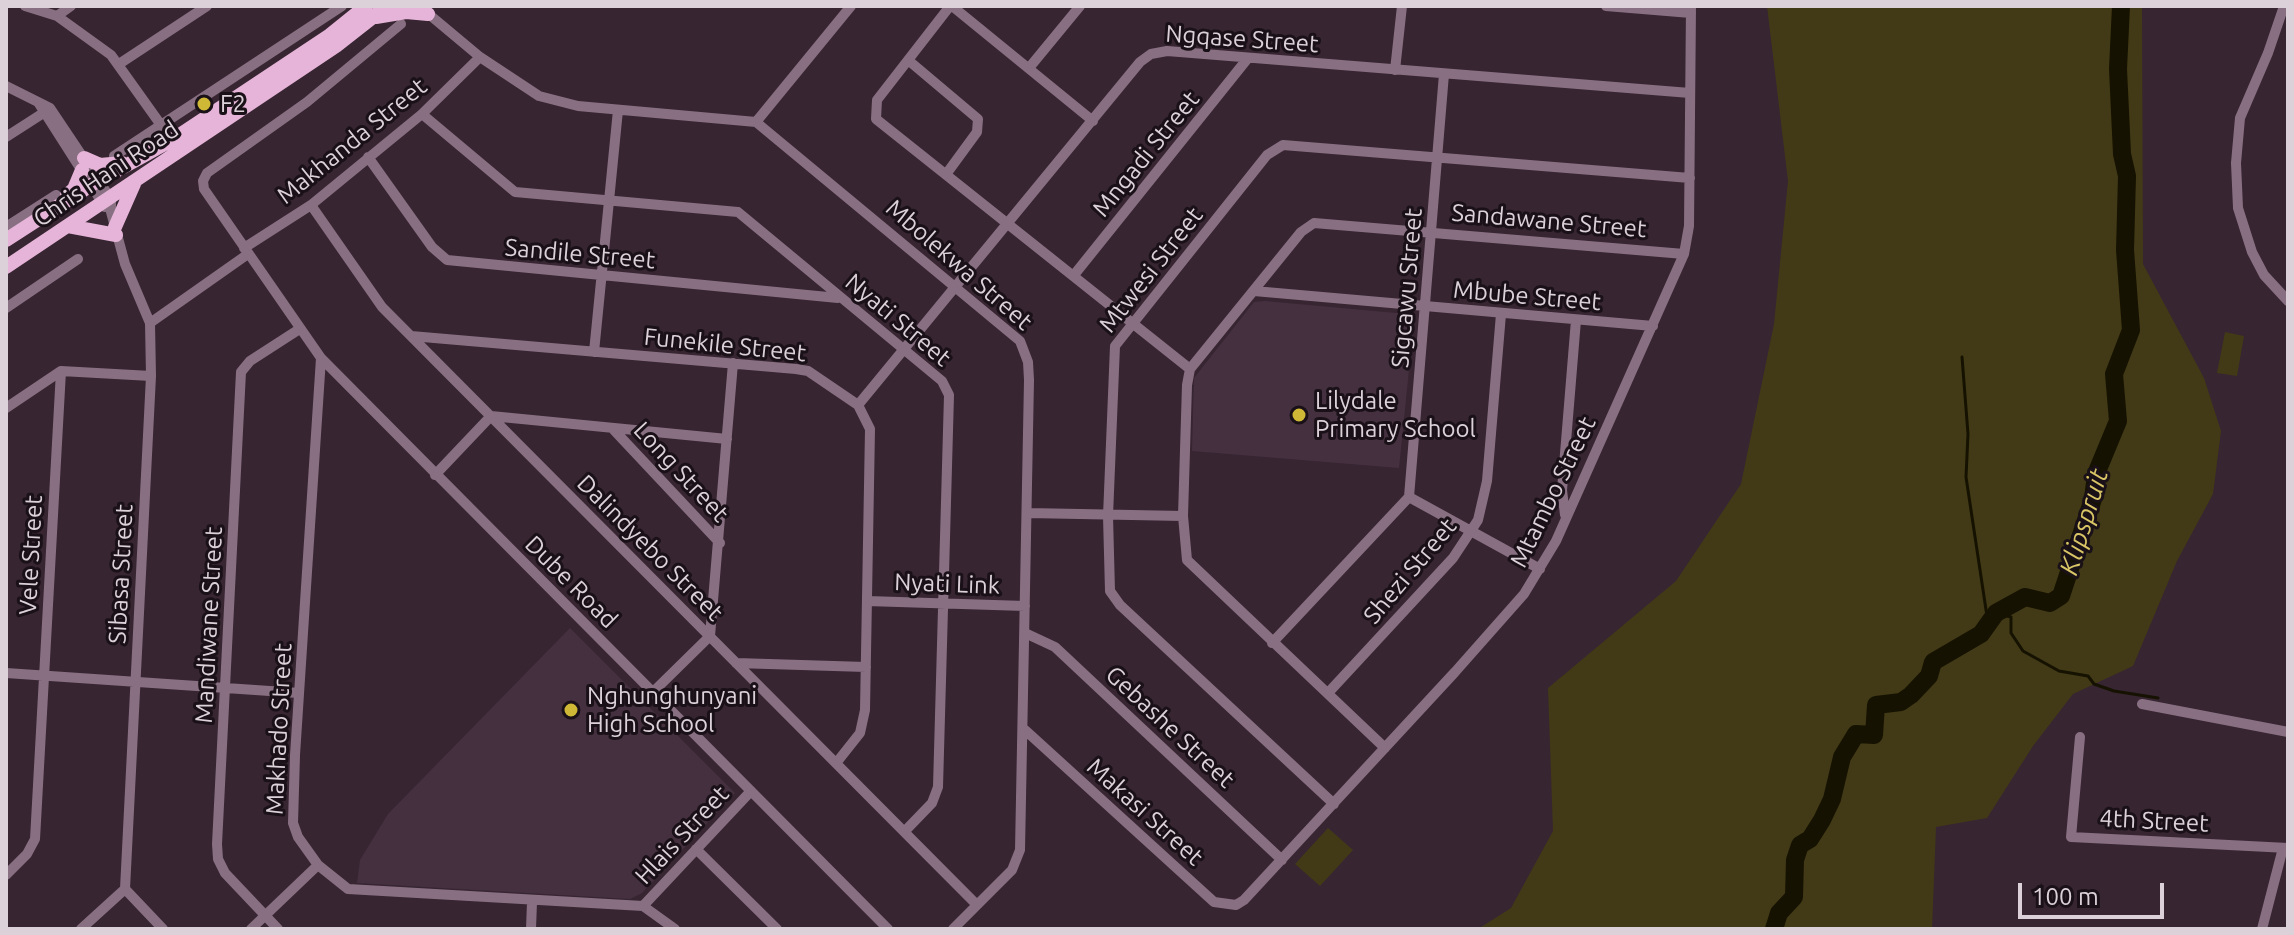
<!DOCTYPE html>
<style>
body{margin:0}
#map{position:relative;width:2294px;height:935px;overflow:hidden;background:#372532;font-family:Ubuntu,sans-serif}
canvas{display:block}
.frame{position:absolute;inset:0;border:8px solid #dcd1d9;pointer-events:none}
.scale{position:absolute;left:2018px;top:883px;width:146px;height:36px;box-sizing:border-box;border:4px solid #dcd1d9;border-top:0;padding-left:10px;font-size:24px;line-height:28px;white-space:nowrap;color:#dcd1d9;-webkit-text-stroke:6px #191117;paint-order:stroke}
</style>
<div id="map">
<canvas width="2294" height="935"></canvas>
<div class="frame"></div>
<div class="scale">100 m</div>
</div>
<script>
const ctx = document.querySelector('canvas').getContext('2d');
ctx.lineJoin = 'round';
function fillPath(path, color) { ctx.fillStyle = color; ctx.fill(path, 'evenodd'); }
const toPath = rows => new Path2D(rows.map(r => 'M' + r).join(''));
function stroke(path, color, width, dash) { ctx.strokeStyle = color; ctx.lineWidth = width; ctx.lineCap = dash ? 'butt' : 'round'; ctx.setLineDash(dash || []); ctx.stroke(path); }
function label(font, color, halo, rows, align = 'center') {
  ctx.font = font + ' Ubuntu,sans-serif'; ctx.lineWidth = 6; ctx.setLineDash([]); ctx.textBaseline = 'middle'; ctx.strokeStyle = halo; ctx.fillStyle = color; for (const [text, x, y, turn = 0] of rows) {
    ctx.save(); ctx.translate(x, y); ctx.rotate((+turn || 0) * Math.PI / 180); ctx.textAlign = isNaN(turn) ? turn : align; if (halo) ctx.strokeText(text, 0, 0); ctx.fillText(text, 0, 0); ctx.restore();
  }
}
const built = toPath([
 [1265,301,1407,314,1414,320,1399,468,1192,451,1194,378,1254,302],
 [570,628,735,793,642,893,630,899,357,883,360,860,388,814]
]);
const green = toPath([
 [1767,6,2142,6,2143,264,2204,378,2221,431,2213,494,2177,561,2133,666,2073,694,2033,746,1987,818,1936,827,1932,929,1478,929,1511,908,1553,831,1548,688,1676,581,1741,484,1774,324,1788,181],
 [2225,332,2244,336,2237,376,2217,373],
 [1328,828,1353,850,1320,886,1295,864]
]);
const stream = toPath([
 [1962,357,1968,434,1966,477,1988,623],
 [1996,613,2011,617,2011,633,2023,651,2059,671,2088,676,2094,684,2114,691,2158,698]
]);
const river = toPath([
 [1774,929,1779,913,1794,897,1795,860,1800,845,1810,839,1822,820,1832,799,1842,757,1856,734,1874,735,1876,705,1901,702,1911,695,1929,676,1933,662,1981,634,1996,613,2025,597,2050,603,2061,596,2093,499,2096,474,2118,421,2114,374,2131,330,2125,250,2127,176,2122,154,2118,69,2121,6]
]);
const minor = toPath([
 [25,6,57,16,111,55,161,125],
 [419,6,480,57,539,96,578,106,756,122,1020,341,1028,362,1029,380,1020,850,1012,870,953,929],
 [950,6,877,100,876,119,1190,369],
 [952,6,1093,121],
 [1606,6,1691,13],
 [2284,6,2268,53,2240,118,2236,163,2238,208,2252,252,2264,275,2288,301],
 [57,16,71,6],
 [401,24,307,102,207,173,203,181,204,189,321,358,888,929],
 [908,60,978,119,977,132,947,173],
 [119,64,207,6],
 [1029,68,1080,6],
 [1395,70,1402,6],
 [6,86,50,108,111,199,111,212,125,264,150,323,151,376,125,889,163,929],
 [38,102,105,207],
 [422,114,515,192,738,212,942,381,949,395,938,787,932,803,905,831],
 [756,122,851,6],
 [6,137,48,110],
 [114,156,342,6],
 [368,157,432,247,447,260,838,298],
 [311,205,382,307,977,905],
 [6,227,56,195],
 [244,248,311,205,422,114,480,57],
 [1074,275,1248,58],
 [1254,291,1653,326],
 [6,308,78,259],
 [150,323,248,254],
 [411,336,796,369,808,371,858,405,870,429,865,710,860,733,837,762],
 [594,352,618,110],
 [321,358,295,755,293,823,298,837,318,865,348,889,643,906,675,929],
 [858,405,1140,62,1151,54,1167,51,1690,93],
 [6,408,61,371,151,376],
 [613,429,720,543],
 [435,475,491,416,727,439],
 [1409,497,1540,569],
 [1028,513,1183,516],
 [1565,515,1562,490,1576,320],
 [867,601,1025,606],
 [1025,633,1055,647,1282,860],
 [1272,643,1409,497,1444,74],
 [736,663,866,667],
 [6,673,299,693],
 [652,693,710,636,733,363],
 [1328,693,1453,558,1478,520,1487,481,1501,314],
 [2142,704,2288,732],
 [1025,730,1214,902,1236,905,1244,900,1455,672,1524,594,1556,541,1684,254,1689,226,1691,6],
 [2080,737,2071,837,2288,848],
 [1385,748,1187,560,1183,516,1187,385,1190,369,1301,232,1314,223,1684,254],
 [1334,804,1120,605,1110,591,1108,516,1115,346,1267,155,1283,145,1690,178],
 [696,849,777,929],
 [6,875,27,854,35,839,61,371],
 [643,906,751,791],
 [81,929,125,889],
 [251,929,318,865],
 [278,929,225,873,218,859,217,844,241,372,250,361,298,330],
 [531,929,532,902],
 [2262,929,2283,848]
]);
const major = toPath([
 [376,17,406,12,428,14],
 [84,158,100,165,122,163],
 [67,195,74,189,82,170],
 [68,226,116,235],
 [115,227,134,184],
 [6,240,91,185,172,140,330,35,366,6],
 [6,267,336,46,387,6]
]);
const markers = [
 [204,104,8,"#d0b837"],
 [1299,415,8,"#d0b837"],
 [571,710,8,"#d0b837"]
];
const streetNames = [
 ["Ngqase Street",1242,39,4],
 ["Makhanda Street",352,141,-39],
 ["Mngadi Street",1146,154,-51],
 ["Chris Hani Road",106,174,-34],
 ["Sandawane Street",1549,221,5],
 ["Sandile Street",580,254,5],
 ["Mbolekwa Street",959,265,41],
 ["Mtwesi Street",1151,270,-52],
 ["Sigcawu Street",1407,288,-85],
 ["Mbube Street",1527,296,5],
 ["Nyati Street",898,320,40],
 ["Funekile Street",725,345,6],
 ["Long Street",681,472,47],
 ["Mtambo Street",1553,492,-64],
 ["Dalindyebo Street",650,548,45],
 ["Vele Street",31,555,-87],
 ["Shezi Street",1410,571,-50],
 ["Sibasa Street",121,574,-87],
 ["Dube Road",571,582,45],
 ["Nyati Link",947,584,2],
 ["Mandiwane Street",209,625,-87],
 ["Gebashe Street",1170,727,43],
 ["Makhado Street",279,729,-87],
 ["Makasi Street",1145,812,42],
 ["4th Street",2154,821,3],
 ["Hlais Street",682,835,-47]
];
const poiNames = [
 ["F2",220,104],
 ["Lilydale",1315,401],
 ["Primary School",1315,429],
 ["Nghunghunyani",587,696],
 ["High School",587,724]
];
const waterNames = [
 ["Klipspruit",2084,522,-73]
];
fillPath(built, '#453040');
fillPath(green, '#423a16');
stroke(stream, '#161201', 3);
stroke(river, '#161201', 18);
stroke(minor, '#887082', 10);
stroke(major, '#e6b4d8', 14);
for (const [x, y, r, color] of markers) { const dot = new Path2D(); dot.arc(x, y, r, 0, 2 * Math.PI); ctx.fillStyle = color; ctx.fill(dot); stroke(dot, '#191117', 3); }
label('24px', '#dcd1d9', '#191117', streetNames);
label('24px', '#dcd1d9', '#191117', poiNames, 'left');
label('italic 26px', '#d9c566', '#191117', waterNames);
</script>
